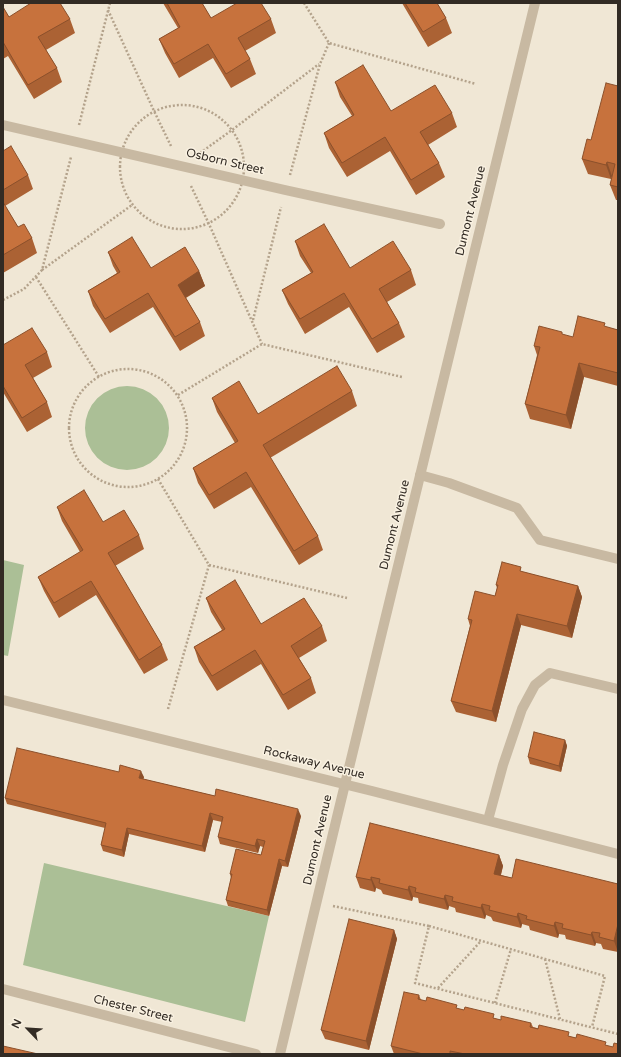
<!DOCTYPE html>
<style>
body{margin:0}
#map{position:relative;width:621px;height:1057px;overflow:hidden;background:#f0e7d5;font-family:"Varela Round",sans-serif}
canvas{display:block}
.frame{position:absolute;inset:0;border:4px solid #322b24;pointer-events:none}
.north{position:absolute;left:8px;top:1009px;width:40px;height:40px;-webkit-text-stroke:3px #f9f1e1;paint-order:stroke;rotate:295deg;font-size:11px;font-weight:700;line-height:16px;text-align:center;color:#322b24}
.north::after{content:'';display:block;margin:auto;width:14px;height:18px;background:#322b24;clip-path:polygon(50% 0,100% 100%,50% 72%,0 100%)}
</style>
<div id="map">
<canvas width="621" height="1057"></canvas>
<div class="frame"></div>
<div class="north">N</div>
</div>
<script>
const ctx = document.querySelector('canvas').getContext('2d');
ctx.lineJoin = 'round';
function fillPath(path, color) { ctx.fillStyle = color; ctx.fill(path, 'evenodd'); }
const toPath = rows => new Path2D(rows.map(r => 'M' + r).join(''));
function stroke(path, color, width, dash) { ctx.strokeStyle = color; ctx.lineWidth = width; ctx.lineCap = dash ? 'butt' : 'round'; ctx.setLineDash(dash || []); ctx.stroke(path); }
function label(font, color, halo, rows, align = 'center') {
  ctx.font = font + ' "Varela Round",sans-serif'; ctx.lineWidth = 3; ctx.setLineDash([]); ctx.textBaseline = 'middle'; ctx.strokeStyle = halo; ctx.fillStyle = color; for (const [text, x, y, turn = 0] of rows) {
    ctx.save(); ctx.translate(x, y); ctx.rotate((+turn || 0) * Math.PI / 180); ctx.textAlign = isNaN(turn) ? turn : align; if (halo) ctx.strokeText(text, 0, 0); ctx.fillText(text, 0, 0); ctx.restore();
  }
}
const green = toPath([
 '85 428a42 42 0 1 1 84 0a42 42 0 1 1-84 0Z',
 [3,560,24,565,8,656,3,655],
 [44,863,269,916,245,1022,23,965]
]);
const path = toPath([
 [304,3,329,43,476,84],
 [108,10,154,111,171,146],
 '120 167a62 62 0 1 1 124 0a62 62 0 1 1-124 0Z',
 [79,125,110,3],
 [200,153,232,130,319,64],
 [290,175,320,64,329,43],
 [191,186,209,224,262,344],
 [42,270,132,205],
 [36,277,99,377],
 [3,300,24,289,42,270,71,157],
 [253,320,281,207],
 '69 428a59 59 0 1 1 118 0a59 59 0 1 1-118 0Z',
 [178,395,262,344,402,377],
 [158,479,209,565,347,598],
 [168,709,209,565],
 [333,906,429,926,415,983,618,1034],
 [429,926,605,976,592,1027],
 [545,959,560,1019],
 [438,988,481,941],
 [495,1003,511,949]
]);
const service = toPath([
 [420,475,449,483,517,508,540,540,618,559],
 [488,820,503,765,522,709,535,685,550,673,618,689]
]);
const pedestrian = toPath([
 [3,125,285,190,440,224]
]);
const minor = toPath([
 [3,989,256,1054],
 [280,1054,337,817,535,3]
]);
const tertiary = toPath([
 [3,700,372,791,618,854]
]);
const wall = toPath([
 [163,3,202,3,211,18,271,19,276,33,245,51,250,59,256,74,231,88,213,58,179,78,165,53,159,39,178,28],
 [402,3,437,3,446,18,452,33,428,47],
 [3,7,9,17,70,19,75,33,46,50,57,68,62,82,34,99,8,56,3,59],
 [335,82,391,111,452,113,457,127,428,145,439,163,445,177,416,195,390,151,347,177,329,148,324,133,352,116,340,97],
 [618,86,618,200,616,200,610,185,612,177,612,176,611,179,588,174,582,159],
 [3,151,28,175,33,189,5,206,18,227,32,238,37,253,3,273],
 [295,241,350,268,411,270,416,285,387,302,399,323,405,337,377,353,349,307,305,334,288,304,282,290,311,273,300,256],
 [108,252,151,268,199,271,205,286,186,298,200,322,205,336,180,351,153,307,110,333,93,306,88,291,117,273,113,266],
 [606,327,618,330,618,386,584,377,571,429,530,419,525,404,537,355,534,346,573,337],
 [3,345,47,352,52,367,33,378,47,402,52,417,27,432,3,392],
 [352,391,357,406,270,458,318,536,323,550,299,565,251,487,214,509,198,483,193,468,235,443,217,412,212,398,258,414],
 [57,507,139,535,144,549,115,566,162,645,168,660,144,674,96,595,59,618,44,591,38,577,80,552,62,521],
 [523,572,578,586,582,597,572,638,521,625,496,722,456,712,451,701,470,626,468,619,495,596,497,588,496,585],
 [206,598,261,624,322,626,327,641,299,658,311,678,316,693,288,710,261,664,217,691,199,662,194,647,222,630,211,612],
 [565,740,567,746,561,772,530,764,528,757],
 [119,772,144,777,143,779,215,796,301,816,288,867,282,866,269,916,228,906,226,900,231,878,230,874,261,855,263,847,260,846,258,853,220,844,218,837,222,822,213,820,205,852,129,834,124,857,103,851,101,845,105,828,7,804,5,798],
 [499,855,503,866,501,875,512,878,618,884,618,952,603,949,601,944,596,943,595,946,566,939,565,935,559,934,558,938,530,930,529,926,522,924,521,928,493,921,491,917,486,915,485,919,456,912,455,908,449,906,448,910,419,903,418,898,413,897,412,901,383,894,381,890,376,888,375,892,360,888,356,877],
 [394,930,397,939,369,1050,325,1039,321,1030],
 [419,995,421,1000,501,1020,531,1023,533,1027,607,1046,618,1054,394,1054,391,1046]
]);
const shadedWall = toPath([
 [607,162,612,176,611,179,606,165],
 [199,271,205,286,183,299,178,285],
 [579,363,584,377,571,429,566,415],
 [578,586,582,597,572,638,567,626],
 [517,614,521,625,496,722,492,711],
 [565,740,567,746,561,772,559,766],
 [141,771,144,777,142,784,139,778],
 [298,809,301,816,288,867,285,861],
 [210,813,213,820,205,852,202,846],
 [127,828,129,834,124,857,122,850],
 [257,839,260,846,258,853,255,846],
 [499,855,503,866,498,885,494,874],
 [279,859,282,866,269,916,267,910],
 [371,877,376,888,375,892,371,880],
 [409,886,413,897,412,901,408,890],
 [445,895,449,906,448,910,444,899],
 [482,904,486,915,485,919,481,908],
 [518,913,522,924,521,928,517,917],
 [555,922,559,934,558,938,554,926],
 [618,924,618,952,614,941],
 [394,930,397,939,369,1050,366,1041],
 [592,932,596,943,595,946,591,935]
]);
const building = toPath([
 [31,3,60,3,70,19,38,37,57,68,28,85,3,42,3,7,9,17,31,3],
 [167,3,202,3,211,18,237,3,261,3,271,19,238,38,250,59,226,74,208,44,174,64,159,39,180,27,167,3],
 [405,3,437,3,446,18,423,32,405,3],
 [363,65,391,111,435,85,452,113,420,132,439,163,411,180,385,137,342,163,324,133,354,115,335,82,363,65],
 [606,83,618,86,618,187,610,185,615,164,607,162,606,165,582,159,587,139,591,140,606,83],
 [11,146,28,175,3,190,3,151,11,146],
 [3,202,18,227,24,224,32,238,3,255,3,202],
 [324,224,350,268,393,241,411,270,379,289,399,323,372,339,344,293,300,319,282,290,313,272,295,241,324,224],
 [132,237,151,268,185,247,199,271,178,285,200,322,175,337,148,293,105,319,88,291,120,272,108,252,132,237],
 [578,316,605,323,604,326,618,330,618,373,579,363,566,415,525,404,540,347,534,346,539,326,562,332,562,334,573,337,578,316],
 [32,328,47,352,25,365,47,402,22,418,3,386,3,345,32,328],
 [337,366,352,391,263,445,318,536,294,551,246,472,209,495,193,468,238,441,212,398,239,381,258,414,337,366],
 [84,490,103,522,124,510,139,535,108,553,162,645,139,660,91,581,54,603,38,577,83,550,57,507,84,490],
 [502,562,521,567,520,571,578,586,567,626,517,614,492,711,451,701,472,620,468,619,475,591,495,596,498,585,496,585,502,562],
 [235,580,261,624,304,598,322,626,291,646,311,678,283,695,255,650,212,676,194,647,225,629,206,598,235,580],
 [534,732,565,740,559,766,528,757,534,732],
 [17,748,119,772,120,765,141,771,139,778,215,796,216,789,298,809,285,861,279,859,267,910,226,900,232,874,230,874,236,849,261,855,265,841,257,839,255,846,218,837,223,817,210,813,202,846,127,828,122,850,101,845,106,823,5,798,17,748],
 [370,823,499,855,494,874,512,878,516,859,618,884,618,924,614,941,599,937,600,933,592,932,591,935,562,928,563,924,555,922,554,926,526,919,527,916,518,913,517,917,489,910,490,906,482,904,481,908,452,901,453,897,445,895,444,899,415,892,416,888,409,886,408,890,379,883,380,879,371,877,371,880,356,877,370,823],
 [349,919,394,930,366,1041,321,1030,349,919],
 [404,992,419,995,418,999,426,1001,427,997,457,1005,456,1008,464,1010,465,1007,494,1014,493,1018,501,1020,501,1016,531,1023,530,1027,538,1029,539,1025,569,1032,568,1036,576,1038,577,1034,606,1042,605,1045,613,1047,614,1043,618,1044,618,1054,465,1054,450,1051,450,1054,423,1054,391,1046,404,992],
 [3,1046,38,1054,3,1054,3,1046]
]);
const streetNames = [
 ["Osborn Street",225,162,13],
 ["Dumont Avenue",471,211,-76],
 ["Dumont Avenue",395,525,-76],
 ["Rockaway Avenue",314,763,14],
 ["Dumont Avenue",318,840,-77],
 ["Chester Street",133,1009,14]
];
fillPath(green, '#abbf96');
stroke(path, '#b4a38c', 2.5, [2, 2]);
stroke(service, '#c8b9a2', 10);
stroke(pedestrian, '#c8b9a2', 10);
stroke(minor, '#c8b9a2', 10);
stroke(tertiary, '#c8b9a2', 10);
fillPath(wall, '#ab6234');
fillPath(shadedWall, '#8b502b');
fillPath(building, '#c7723d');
stroke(building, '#8b502b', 1);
label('12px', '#322b24', '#f9f1e1', streetNames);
</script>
